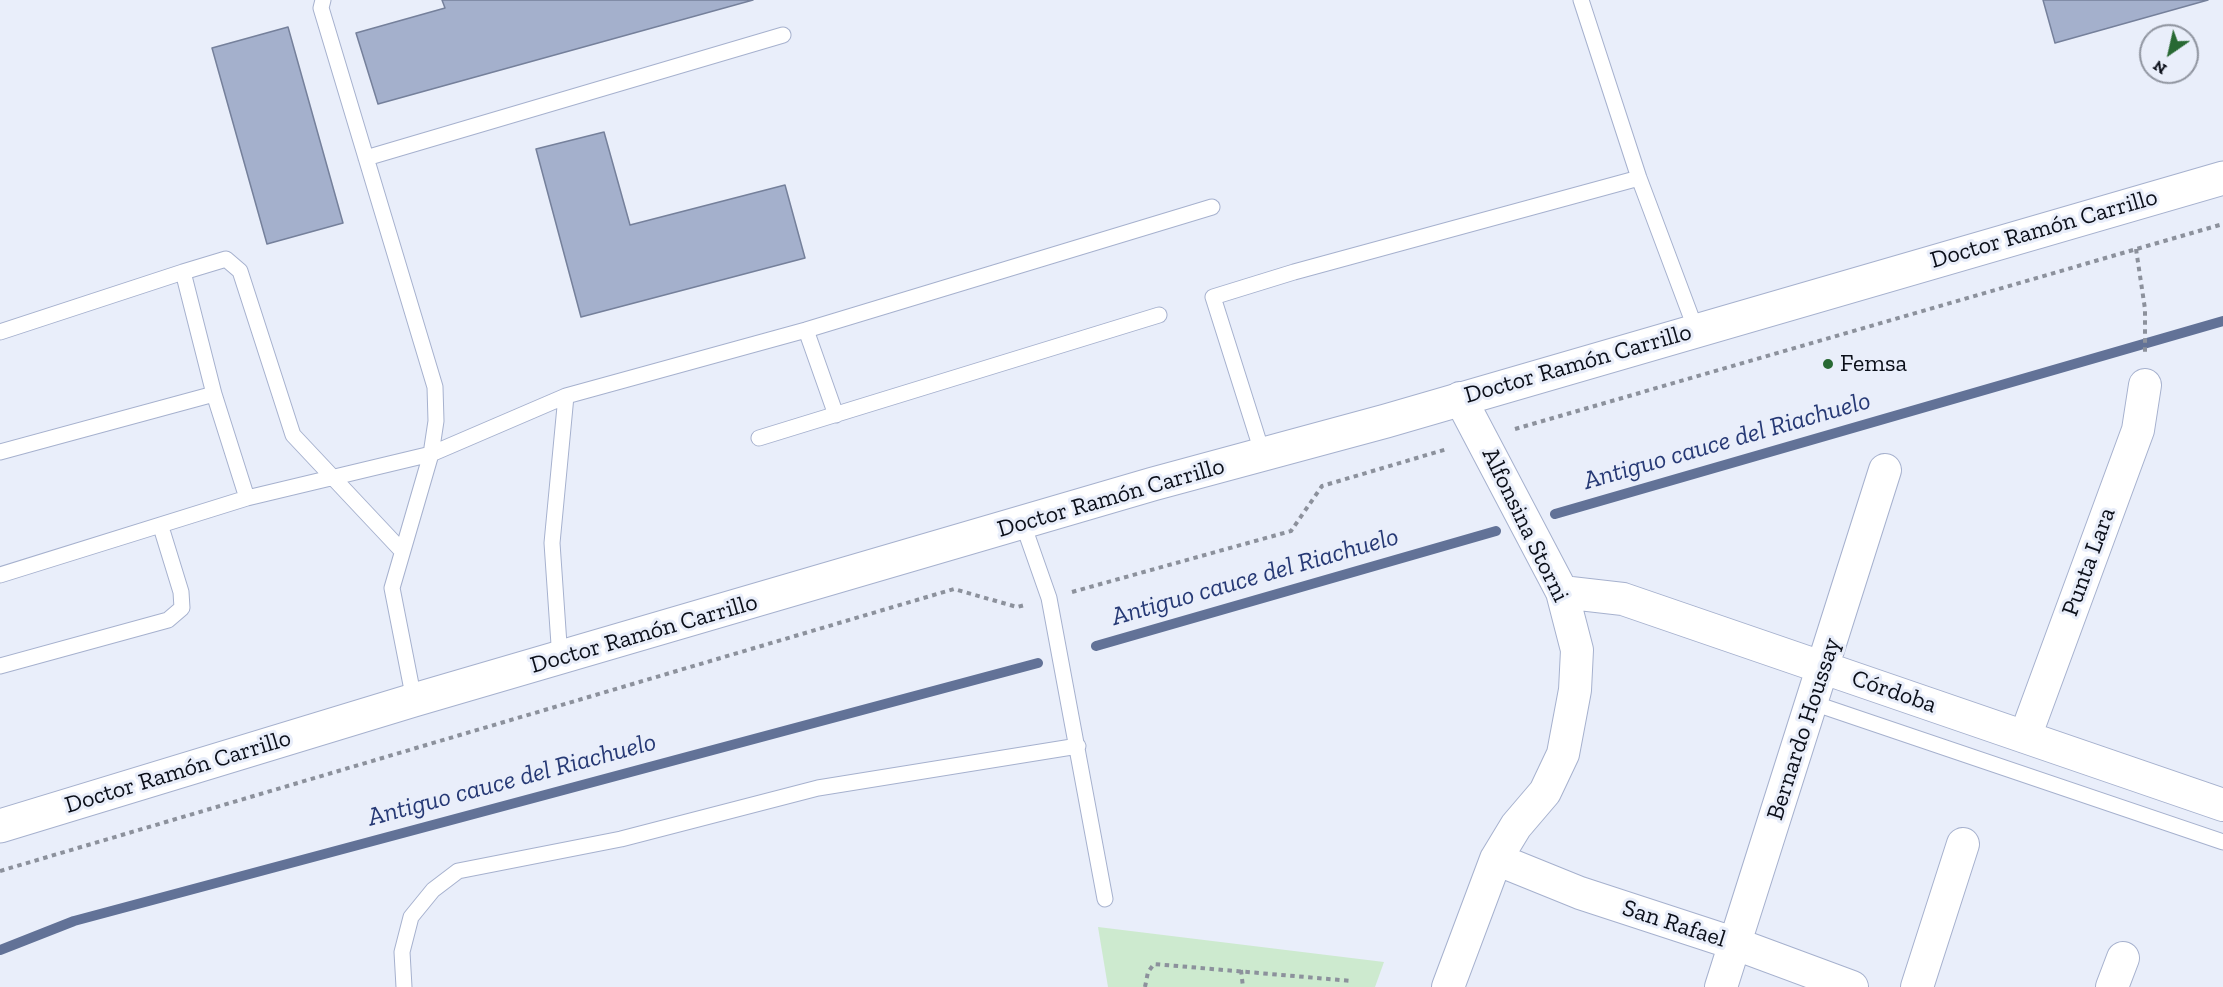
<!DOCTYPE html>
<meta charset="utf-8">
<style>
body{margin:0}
#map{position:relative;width:2223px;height:987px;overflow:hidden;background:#e9eefa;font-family:"Zilla Slab",serif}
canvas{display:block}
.north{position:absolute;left:2139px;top:24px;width:60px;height:60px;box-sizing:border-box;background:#e9eefa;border:2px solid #9095a0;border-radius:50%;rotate:214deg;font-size:16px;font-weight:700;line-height:24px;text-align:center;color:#0b0f19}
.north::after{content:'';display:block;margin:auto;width:21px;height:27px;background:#286933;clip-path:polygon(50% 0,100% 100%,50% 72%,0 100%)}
</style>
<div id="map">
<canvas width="2223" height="987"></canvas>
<div class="north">N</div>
</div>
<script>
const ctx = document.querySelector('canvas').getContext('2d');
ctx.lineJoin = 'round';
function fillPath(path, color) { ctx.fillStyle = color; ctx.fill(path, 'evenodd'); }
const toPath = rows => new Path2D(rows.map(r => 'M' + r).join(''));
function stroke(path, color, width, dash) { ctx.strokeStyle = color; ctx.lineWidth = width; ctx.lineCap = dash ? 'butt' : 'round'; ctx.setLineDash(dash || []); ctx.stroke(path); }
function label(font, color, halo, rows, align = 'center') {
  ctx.font = font + ' "Zilla Slab",serif'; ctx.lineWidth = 6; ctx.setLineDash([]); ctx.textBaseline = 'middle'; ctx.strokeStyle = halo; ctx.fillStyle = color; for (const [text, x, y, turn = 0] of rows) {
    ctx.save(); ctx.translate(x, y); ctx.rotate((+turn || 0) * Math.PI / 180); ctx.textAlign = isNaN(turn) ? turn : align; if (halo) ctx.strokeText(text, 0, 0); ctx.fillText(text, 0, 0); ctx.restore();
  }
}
const green = toPath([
 [1098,927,1384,962,1375,987,1108,987]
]);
const stream = toPath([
 [1555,514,2223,321],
 [1096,646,1496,531],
 [0,950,74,921,1038,663]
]);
const building = toPath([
 [442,0,753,0,378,104,356,33,445,8,442,0],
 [2043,0,2208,0,2055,43,2043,0],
 [288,27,343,223,267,244,212,48,288,27],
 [604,132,630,225,785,185,805,258,581,317,536,149,604,132]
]);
const path = toPath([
 [2136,249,2145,309,2145,353],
 [1515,429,2223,224],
 [1072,592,1291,531,1322,486,1447,449],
 [0,871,954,589,1017,607,1025,605],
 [1241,970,1243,987],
 [1145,987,1148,972,1154,964,1352,981]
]);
const service = toPath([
 [323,0,321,8,435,387,436,421,431,454,392,588,414,700],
 [1581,0,1639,178,1696,330],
 [366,158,783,35],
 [183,272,226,259,240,271,293,435,402,551],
 [806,330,836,415],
 [0,332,183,272,214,394,247,498],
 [759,438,1159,315],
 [0,452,214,394],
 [1263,455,1213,297,1294,272,1639,178],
 [1023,524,1049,598,1105,899],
 [0,575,247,498,431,454,566,396],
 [560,659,552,543,566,396,806,330,1212,207],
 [0,666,168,620,182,608,181,592,161,527],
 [1813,703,2223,842],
 [404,987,402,952,411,917,433,890,458,871,621,839,818,788,1078,746]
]);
const minor = toPath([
 [1562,592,1623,599,2223,805],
 [2025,737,2138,430,2145,385],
 [1496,859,1580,893,1736,944,1852,987],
 [1448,987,1496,859,1516,826,1545,792,1563,754,1575,690,1577,650,1562,592,1460,398],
 [1721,987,1885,470],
 [1917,987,1963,844],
 [2112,987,2123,958]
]);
const tertiary = toPath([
 [0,826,414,700,1153,484,1386,421,2223,178]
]);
const markers = [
 [1828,364,6,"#286933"]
];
const streetNames = [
 ["Doctor Ramón Carrillo",2044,229,-16],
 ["Doctor Ramón Carrillo",1578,364,-16],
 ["Doctor Ramón Carrillo",1111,498,-16],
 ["Alfonsina Storni",1525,525,64],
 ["Punta Lara",2089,562,-70],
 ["Doctor Ramón Carrillo",644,634,-16],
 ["Córdoba",1894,692,19],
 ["Bernardo Houssay",1804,729,-72],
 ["Doctor Ramón Carrillo",178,772,-17],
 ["San Rafael",1674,924,18]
];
const poiNames = [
 ["Femsa",1840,364]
];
const waterNames = [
 ["Antiguo cauce del Riachuelo",1727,441,-16],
 ["Antiguo cauce del Riachuelo",1255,577,-16],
 ["Antiguo cauce del Riachuelo",512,780,-15]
];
fillPath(green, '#cdeacf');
stroke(stream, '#627297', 10);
fillPath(building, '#a4b0cc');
stroke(building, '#75809b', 1.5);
stroke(service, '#a6b1ce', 17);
stroke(minor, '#a6b1ce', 34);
stroke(tertiary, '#a6b1ce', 35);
stroke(path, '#8c919c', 4, [4.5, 4.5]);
stroke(service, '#fff', 15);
stroke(minor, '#fff', 32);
stroke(tertiary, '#fff', 33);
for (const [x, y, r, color] of markers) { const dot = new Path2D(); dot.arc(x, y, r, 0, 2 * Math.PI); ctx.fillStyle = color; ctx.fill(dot); stroke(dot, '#e9eefa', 2); }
label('24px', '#0b0f19', '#e9eefa', streetNames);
label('24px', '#0b0f19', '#e9eefa', poiNames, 'left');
label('italic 26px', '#263975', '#e9eefa', waterNames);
</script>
